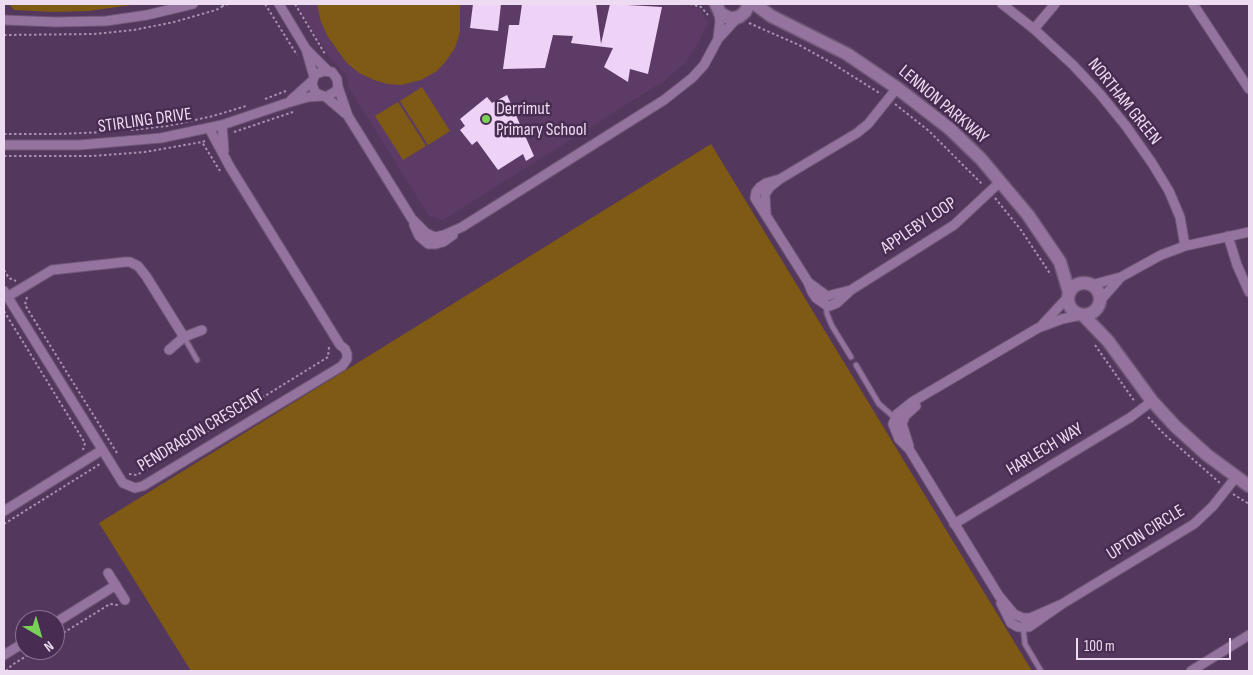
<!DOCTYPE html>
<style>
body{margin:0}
#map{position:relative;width:1253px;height:675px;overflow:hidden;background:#54375c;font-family:"Sofia Sans Condensed",sans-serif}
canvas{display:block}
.frame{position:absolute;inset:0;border:5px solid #eddbf2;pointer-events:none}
.north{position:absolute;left:15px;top:610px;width:50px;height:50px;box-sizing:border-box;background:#492c51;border:1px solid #8b7291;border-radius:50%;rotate:142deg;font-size:14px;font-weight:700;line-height:20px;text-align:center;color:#eddbf2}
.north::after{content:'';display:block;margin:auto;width:18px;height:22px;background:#79d158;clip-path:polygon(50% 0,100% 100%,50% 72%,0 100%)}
.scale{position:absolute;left:1076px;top:638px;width:155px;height:22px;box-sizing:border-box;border:2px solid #eddbf2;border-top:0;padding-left:6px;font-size:15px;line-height:18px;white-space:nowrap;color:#eddbf2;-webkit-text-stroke:4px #492c51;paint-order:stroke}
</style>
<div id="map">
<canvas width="1253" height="675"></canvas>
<div class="frame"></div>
<div class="north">N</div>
<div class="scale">100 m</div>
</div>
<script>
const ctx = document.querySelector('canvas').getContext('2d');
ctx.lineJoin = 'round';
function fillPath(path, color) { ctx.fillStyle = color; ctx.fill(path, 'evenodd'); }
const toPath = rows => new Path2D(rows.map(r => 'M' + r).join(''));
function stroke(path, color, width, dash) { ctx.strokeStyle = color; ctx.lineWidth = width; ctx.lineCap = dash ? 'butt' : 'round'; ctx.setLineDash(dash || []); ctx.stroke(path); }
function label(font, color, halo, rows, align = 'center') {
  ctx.font = font + ' "Sofia Sans Condensed",sans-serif'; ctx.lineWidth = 5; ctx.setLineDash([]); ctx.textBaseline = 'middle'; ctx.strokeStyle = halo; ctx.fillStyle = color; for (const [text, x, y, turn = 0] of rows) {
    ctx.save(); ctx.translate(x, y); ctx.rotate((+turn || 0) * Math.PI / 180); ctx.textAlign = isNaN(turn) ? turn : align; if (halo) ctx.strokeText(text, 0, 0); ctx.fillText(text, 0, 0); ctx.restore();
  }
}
const built = toPath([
 [296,4,680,4,700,9,708,23,696,47,686,62,664,81,443,220,429,216,349,88,347,76,343,71,331,59]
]);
const green = toPath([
 [9,4,138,4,89,11,53,12,14,10],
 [317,4,460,4,460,32,455,48,446,61,437,71,421,80,401,85,388,84,374,80,359,73,346,62,328,37,321,22],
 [422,87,450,131,428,145,400,101],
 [398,102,426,146,403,160,375,116],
 [711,144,1032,671,191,671,99,523]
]);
const building = toPath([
 [473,4,501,4,498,31,470,28],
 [522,4,596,4,601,44,610,4,662,7,648,74,630,69,628,82,604,67,613,48,571,43,573,36,553,35,545,68,503,69,509,25,519,25],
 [507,95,534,156,526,161,523,154,498,170,477,141,472,145,460,130,465,126,460,119,487,97,492,103]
]);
const path = toPath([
 [223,4,223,6,228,4],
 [265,4,297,55],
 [295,4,325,54],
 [690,4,701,7,708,15],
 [749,23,799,45,830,62,881,94],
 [4,35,94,34,134,30,174,22,216,10,223,6],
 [265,99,286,91],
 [895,104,929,131,983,185],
 [131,130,168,126,213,116,246,106],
 [234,132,293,112],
 [4,134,58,134,106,132],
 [205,141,202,142,220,171],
 [4,156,92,156,145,152,202,142],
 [995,198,1021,230,1051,275],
 [4,270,9,278,16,281],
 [27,297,25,305,117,453],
 [4,311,85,443,83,450],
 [1095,345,1135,402],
 [1148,417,1164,434,1220,483],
 [129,474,137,475,328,357,329,347],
 [1233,494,1249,504],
 [4,524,100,464],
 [42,620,48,616],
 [55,638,110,604,118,605],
 [6,671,12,665,36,650]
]);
const lane = toPath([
 [826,305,827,314,832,326,851,357],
 [184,337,197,360],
 [856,365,879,404,895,418],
 [1023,627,1025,644,1041,671]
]);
const street = toPath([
 [279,4,306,49,314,77,312,84,315,92,318,94,326,97,336,91,338,87,337,79,332,72,324,71,316,74,314,77],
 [1002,4,1034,29,1073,65,1100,94,1126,126,1152,163,1169,191,1180,217,1185,246],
 [1193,4,1249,89],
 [718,9,720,21,718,38],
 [4,20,56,22,106,21,147,15,193,4],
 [1034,29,1055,4],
 [306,49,328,71],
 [338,87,348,116,412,219,426,233,435,237,444,235,462,227,664,100,692,78,704,65,718,39,738,17],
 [326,97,346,114],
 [291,100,313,80],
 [222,125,224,151],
 [4,145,79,145,161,138,222,125,287,103,308,97,322,96],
 [780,179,766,183,760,187,756,192,755,198,808,282,812,292,816,298,826,305,830,306,837,303,849,292],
 [766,213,765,194,770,187,780,179,857,133,868,124,897,88],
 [414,225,419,236,428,244,436,244,443,242,453,235],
 [1228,236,1237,265,1249,292],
 [808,282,827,296,851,290,954,225,1001,181],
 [1091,285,1121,277,1161,255,1185,246,1249,232],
 [4,291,123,483,135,488,143,486,342,366,347,359,347,354,345,349,340,345,230,167,209,128],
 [7,297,52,270,125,262,130,262,138,266,146,276,184,337],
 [1099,302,1121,277],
 [1042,325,1068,297],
 [169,350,184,337,202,330],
 [909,446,902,424,905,416,916,406],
 [4,511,102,450],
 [954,524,1131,417,1152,401],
 [108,573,125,600],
 [1001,603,1011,623,1018,627,1029,627,1062,604,1194,524,1213,506,1236,477],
 [1062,604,1030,618,1023,618,1014,614,999,596,909,449,899,439,893,424,897,414,912,402,1038,328,1062,319,1081,315],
 [55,623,116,585],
 [4,655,25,642],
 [1191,671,1249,635]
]);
const secondary = toPath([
 [716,4,720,13,729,18,734,18,739,17,745,12,749,4],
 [755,4,771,16,847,54,897,88,950,129,981,159,1028,215,1060,262,1069,292],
 '1068 299a16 16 0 1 1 32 0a16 16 0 1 1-32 0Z',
 [1083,315,1108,341,1152,401,1175,426,1207,455,1249,486]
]);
const markers = [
 [486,119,5,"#79d158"]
];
const streetNames = [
 ["NORTHAM GREEN",1124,102,51],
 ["LENNON PARKWAY",943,105,40],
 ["STIRLING DRIVE",145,121,-8],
 ["APPLEBY LOOP",919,226,-34],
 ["PENDRAGON CRESCENT",201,431,-31],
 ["HARLECH WAY",1045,450,-31],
 ["UPTON CIRCLE",1146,533,-32]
];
const poiNames = [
 ["Derrimut",496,109],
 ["Primary School",496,130]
];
fillPath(built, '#5d3b67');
fillPath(green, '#7f5a14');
fillPath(building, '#efd3f7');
stroke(lane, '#6f5676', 7);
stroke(street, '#6f5676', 11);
stroke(secondary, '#6f5676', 15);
stroke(path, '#a891ae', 2, [2.5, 2.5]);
stroke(lane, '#94749e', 4.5);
stroke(street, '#94749e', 9);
stroke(secondary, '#94749e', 12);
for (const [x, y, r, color] of markers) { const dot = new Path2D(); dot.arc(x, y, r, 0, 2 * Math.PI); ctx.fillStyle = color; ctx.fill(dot); stroke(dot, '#492c51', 2); }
label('18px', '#eddbf2', '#492c51', streetNames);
label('18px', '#eddbf2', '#492c51', poiNames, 'left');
</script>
